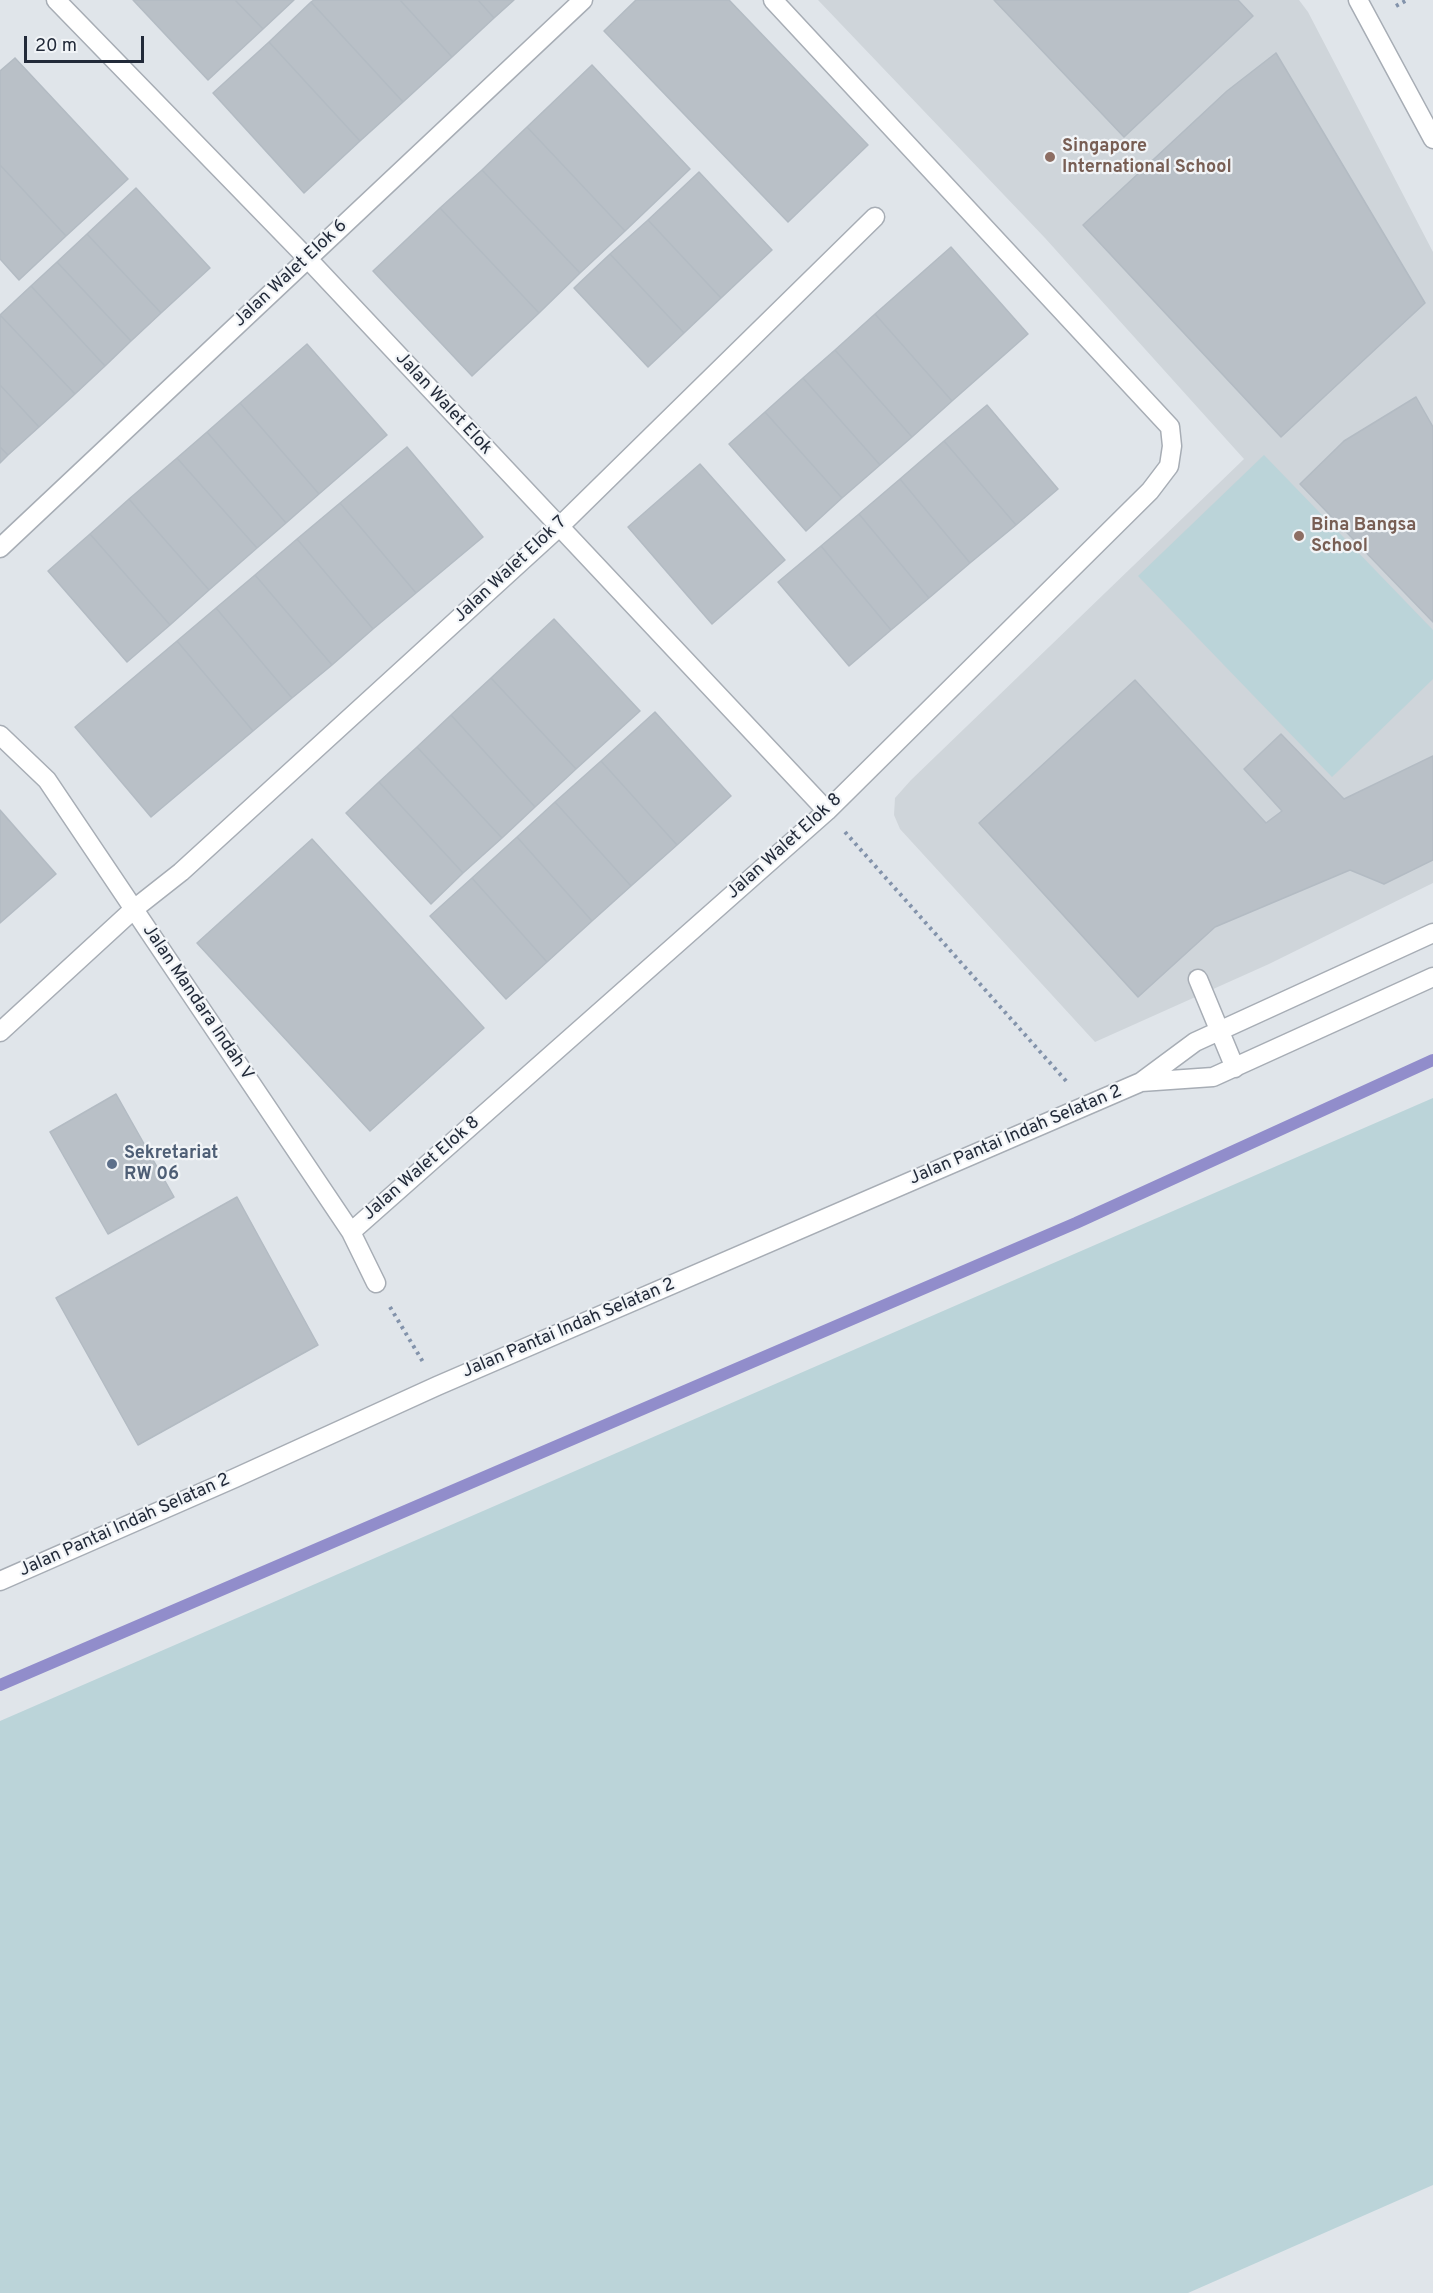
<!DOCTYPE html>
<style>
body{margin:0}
#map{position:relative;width:1433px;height:2293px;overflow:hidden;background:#e0e5ea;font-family:Overpass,sans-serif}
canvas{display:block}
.scale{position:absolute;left:24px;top:36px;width:120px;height:27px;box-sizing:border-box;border:3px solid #222a39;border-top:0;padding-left:8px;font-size:18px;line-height:21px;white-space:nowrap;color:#222a39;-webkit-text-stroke:4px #f1f4f7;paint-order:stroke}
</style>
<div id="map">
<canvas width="1433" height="2293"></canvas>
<div class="scale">20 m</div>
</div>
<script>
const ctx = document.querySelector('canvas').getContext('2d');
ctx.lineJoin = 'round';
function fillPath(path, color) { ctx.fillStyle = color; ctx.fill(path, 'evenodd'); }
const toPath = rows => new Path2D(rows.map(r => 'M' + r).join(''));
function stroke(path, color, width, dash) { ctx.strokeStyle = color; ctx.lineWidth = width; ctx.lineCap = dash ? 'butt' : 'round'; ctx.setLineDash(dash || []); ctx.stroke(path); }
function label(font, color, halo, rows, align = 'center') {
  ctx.font = font + ' Overpass,sans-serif'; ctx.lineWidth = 4.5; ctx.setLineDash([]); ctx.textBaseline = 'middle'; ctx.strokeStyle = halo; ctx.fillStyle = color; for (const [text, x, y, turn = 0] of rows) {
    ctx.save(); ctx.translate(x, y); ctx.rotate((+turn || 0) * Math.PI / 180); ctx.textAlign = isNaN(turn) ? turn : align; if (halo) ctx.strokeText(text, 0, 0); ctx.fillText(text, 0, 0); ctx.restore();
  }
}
const built = toPath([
 [818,0,1299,0,1308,12,1433,252,1433,883,1269,964,1095,1042,900,829,894,815,895,798,911,780,1244,459,1045,238]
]);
const green = toPath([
 [1264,455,1433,630,1433,679,1332,777,1138,576],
 [1433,1098,1433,2185,1188,2293,0,2293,0,1721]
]);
const stream = toPath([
 [0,1685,1076,1223,1433,1060]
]);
const building = toPath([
 [133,0,235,0,263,29,208,80,133,0],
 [235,0,294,0,263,29,235,0],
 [314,0,400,0,452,57,403,102,311,2,314,0],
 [400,0,478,0,494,18,452,57,400,0],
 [478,0,514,0,494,18,478,0],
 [636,0,729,0,868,145,788,222,604,31,636,0],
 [994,0,1238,0,1253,16,1124,137,994,0],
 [311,2,403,102,360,141,269,42,311,2],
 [269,42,360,141,304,193,213,93,269,42],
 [1276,53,1425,303,1281,437,1083,225,1227,91,1276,53],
 [15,58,128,179,66,236,0,165,0,71,15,58],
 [592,65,690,169,625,231,527,127,592,65],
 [527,127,625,231,580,273,482,170,527,127],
 [0,165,66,236,19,280,0,259,0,165],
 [482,170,580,273,539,313,440,208,482,170],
 [699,172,772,250,721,298,648,220,699,172],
 [136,188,210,268,161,313,87,234,136,188],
 [440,208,539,313,472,376,373,271,440,208],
 [648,220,721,298,684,333,610,254,648,220],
 [87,234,161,313,131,341,57,262,87,234],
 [951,247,1028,334,952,401,875,314,951,247],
 [610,254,684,333,648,367,574,288,610,254],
 [57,262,131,341,105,366,31,286,57,262],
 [31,286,105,366,75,394,0,315,31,286],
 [875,314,952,401,912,437,835,350,875,314],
 [0,315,75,394,39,427,0,385,0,315],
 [307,344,387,435,319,494,240,403,307,344],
 [835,350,912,437,880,465,803,378,835,350],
 [803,378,880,465,842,498,765,412,803,378],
 [0,385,39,427,8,455,0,447,0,385],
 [1416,397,1433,427,1433,622,1300,484,1344,441,1416,397],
 [240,403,319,494,286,523,207,432,240,403],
 [987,405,1058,489,1016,525,944,441,987,405],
 [765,412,842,498,806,531,729,444,765,412],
 [207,432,286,523,257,548,177,458,207,432],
 [944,441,1016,525,970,563,900,479,944,441],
 [0,447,8,455,0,463,0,447],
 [407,447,483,537,416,593,340,503,407,447],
 [177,458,257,548,209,590,129,499,177,458],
 [700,464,785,560,712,624,628,527,700,464],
 [900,479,970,563,929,598,859,514,900,479],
 [129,499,209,590,170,625,90,534,129,499],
 [340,503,416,593,373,629,297,539,340,503],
 [859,514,929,598,891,630,821,546,859,514],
 [90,534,170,625,127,662,48,571,90,534],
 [297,539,373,629,332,665,255,575,297,539],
 [821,546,891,630,849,666,778,582,821,546],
 [255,575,332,665,292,698,216,608,255,575],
 [216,608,292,698,253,731,177,641,216,608],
 [554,619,640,711,576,769,491,678,554,619],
 [177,641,253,731,151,817,75,727,177,641],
 [491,678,576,769,535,807,451,715,491,678],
 [1135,680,1266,823,1282,811,1244,769,1281,734,1344,799,1433,756,1433,860,1384,884,1350,870,1215,927,1138,997,979,823,1135,680],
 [655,712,731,796,677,845,601,761,655,712],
 [451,715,535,807,502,838,417,747,451,715],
 [417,747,502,838,463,873,379,782,417,747],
 [601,761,677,845,631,886,555,802,601,761],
 [379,782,463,873,431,904,346,813,379,782],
 [555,802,631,886,592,921,517,837,555,802],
 [0,810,56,874,0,923,0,810],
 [517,837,592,921,547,962,472,878,517,837],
 [312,839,484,1028,370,1131,197,943,312,839],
 [472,878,547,962,506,999,430,916,472,878],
 [116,1094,174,1197,108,1234,50,1132,116,1094],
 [237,1197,318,1345,138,1445,56,1298,237,1197]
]);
const path = toPath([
 [1396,6,1407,0],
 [845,832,1067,1082],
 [390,1307,423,1362]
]);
const minor = toPath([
 [56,0,307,258,827,811],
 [1358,0,1433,139],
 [0,548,583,0],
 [0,735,47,780,351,1232,376,1283],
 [1198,979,1235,1068],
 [0,1032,134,909,181,872,559,527,875,217],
 [1141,1082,1213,1077,1433,977],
 [351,1232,827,811,1150,491,1169,466,1172,446,1170,427,773,0],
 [0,1581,235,1478,437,1386,1141,1082,1195,1042,1433,933]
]);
const markers = [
 [1050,157,6,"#8d6e63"],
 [1299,536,6,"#8d6e63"],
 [112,1164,6,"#5c6f8a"]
];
const educationNames = [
 ["Singapore",1062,147],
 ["International School",1062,168],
 ["Bina Bangsa",1311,526],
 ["School",1311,547]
];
const streetNames = [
 ["Jalan Walet Elok 6",291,274,-43],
 ["Jalan Walet Elok",443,404,47],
 ["Jalan Walet Elok 7",511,570,-43],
 ["Jalan Walet Elok 8",785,847,-42],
 ["Jalan Mandara Indah V",197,1003,56],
 ["Jalan Pantai Indah Selatan 2",1016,1136,-23],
 ["Jalan Walet Elok 8",422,1169,-41],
 ["Jalan Pantai Indah Selatan 2",569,1329,-23],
 ["Jalan Pantai Indah Selatan 2",125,1526,-24]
];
const serviceNames = [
 ["Sekretariat",124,1154],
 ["RW 06",124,1175]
];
fillPath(built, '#cfd5da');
fillPath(green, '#bbd4d9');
stroke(stream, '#918dcb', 12);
fillPath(building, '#b9c0c7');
stroke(building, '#b3bbc3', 1.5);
stroke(minor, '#a7adb5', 21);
stroke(path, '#8393ab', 4, [3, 4.5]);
stroke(minor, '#fff', 18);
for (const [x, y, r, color] of markers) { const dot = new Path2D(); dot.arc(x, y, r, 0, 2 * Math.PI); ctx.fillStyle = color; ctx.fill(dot); stroke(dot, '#f1f4f7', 2); }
label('bold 18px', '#785e54', '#f1f4f7', educationNames, 'left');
label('18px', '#222a39', '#f1f4f7', streetNames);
label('bold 18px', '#4e5e75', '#f1f4f7', serviceNames, 'left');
</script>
